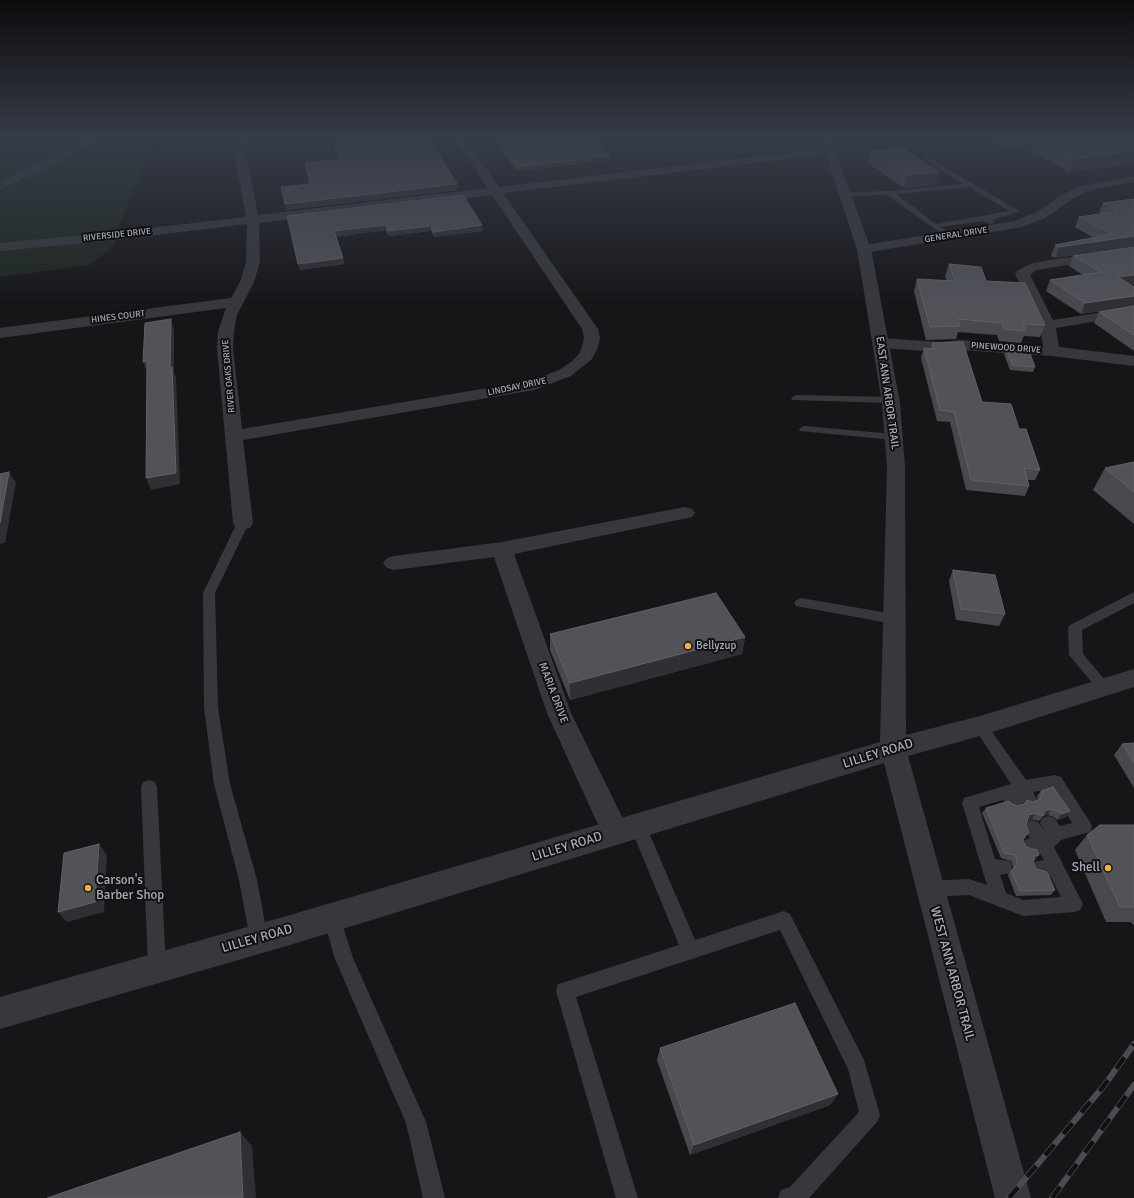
<!DOCTYPE html>
<style>
body{margin:0}
canvas{display:block;background:#161618}
</style>
<canvas width="1134" height="1198"></canvas>
<script>
const ctx = document.querySelector('canvas').getContext('2d');
ctx.lineJoin = 'round';
function fillPath(path, color) { ctx.fillStyle = color; ctx.fill(path, 'evenodd'); }
const toPath = rows => new Path2D(rows.map(r => 'M' + r).join(''));
function stroke(path, color, width, dash) { ctx.strokeStyle = color; ctx.lineWidth = width; ctx.lineCap = dash ? 'butt' : 'round'; ctx.setLineDash(dash || []); ctx.stroke(path); }
function label(font, color, halo, rows, align = 'center') {
  ctx.font = font + ' Signika,sans-serif'; ctx.lineWidth = 4; ctx.setLineDash([]); ctx.textBaseline = 'middle'; ctx.strokeStyle = halo; ctx.fillStyle = color; for (const [text, x, y, turn = 0] of rows) {
    ctx.save(); ctx.translate(x, y); ctx.rotate((+turn || 0) * Math.PI / 180); ctx.textAlign = isNaN(turn) ? turn : align; if (halo) ctx.strokeText(text, 0, 0); ctx.fillText(text, 0, 0); ctx.restore();
  }
}
const green = toPath([
 [0,140,159,140,155,142,118,228,115,245,90,265,0,277]
]);
const service = toPath([
 [926,156,1018,210,1019,212,992,220,995,222,991,224,983,221,941,227,952,236,948,238,887,195,845,196,841,194,845,192,889,191,963,184,924,159,923,158,926,156],
 [969,187,1009,211,936,224,896,194,969,187],
 [796,395,890,397,895,400,890,403,792,400,791,398,796,395],
 [804,426,894,434,899,437,894,440,800,431,799,429,804,426],
 [243,519,249,523,215,593,218,708,230,784,257,880,268,939,265,945,259,948,253,945,250,939,239,880,214,784,204,708,203,593,237,523,243,519],
 [1134,592,1134,603,1082,630,1083,654,1111,687,1109,691,1104,693,1099,691,1069,655,1068,628,1070,625,1134,592],
 [801,598,894,614,899,616,901,619,899,622,894,624,796,606,794,603,796,600,801,598],
 [980,720,985,722,1026,780,1055,775,1061,777,1090,822,1092,827,1090,832,1061,840,1054,847,1083,904,1080,910,1074,912,1023,916,969,895,929,897,923,895,920,889,923,883,929,881,969,879,987,885,962,803,964,798,1011,784,973,726,975,722,980,720],
 [1051,789,1072,823,1060,826,1054,818,1048,816,1042,818,1040,823,1046,833,1038,822,1032,820,1026,822,1024,827,1030,838,1023,841,1021,846,1023,851,1029,854,1040,854,1044,860,1033,862,1031,868,1033,874,1051,877,1061,897,1023,900,1006,893,1000,875,1010,873,1012,867,1010,861,995,859,979,807,1003,800,1009,808,1015,810,1021,808,1023,803,1029,806,1035,804,1037,799,1033,792,1051,789],
 [149,780,155,782,157,787,166,968,164,975,157,977,150,975,148,968,141,787,143,782,149,780],
 [638,819,644,821,646,826,695,940,784,911,790,914,864,1060,880,1115,877,1122,809,1198,778,1198,781,1190,790,1187,859,1112,848,1069,780,930,576,997,638,1198,616,1198,556,991,558,984,565,982,679,945,630,826,632,821,638,819],
 [332,909,338,911,353,958,426,1122,445,1198,423,1198,406,1123,335,959,323,917,326,911,332,909]
]);
const minor = toPath([
 [240,140,250,140,246,150,247,157,258,215,488,188,456,140,466,140,499,187,830,148,835,151,830,154,503,193,598,329,600,338,598,347,592,359,571,376,534,390,243,440,253,523,250,528,243,529,236,528,233,523,217,348,218,331,226,308,0,338,0,328,231,298,240,282,246,262,247,224,115,240,0,251,0,243,115,232,246,217,235,157,236,150,240,140],
 [492,195,582,329,584,338,582,347,579,354,571,362,559,370,530,381,242,429,233,348,234,331,237,315,254,282,260,262,259,223,492,195],
 [1134,176,1134,182,1088,191,1071,200,1045,218,1022,227,864,253,859,252,857,249,859,246,864,245,1015,221,1037,212,1063,194,1081,186,1134,176],
 [1134,247,1134,255,1036,270,1030,275,1053,320,1134,307,1134,315,1056,328,1059,347,1134,356,1134,366,1052,356,959,350,940,352,881,348,875,346,873,343,875,340,881,338,940,342,959,340,1043,346,1040,325,1015,274,1017,271,1032,263,1134,247],
 [685,507,692,509,695,513,692,517,514,554,571,713,630,833,626,842,616,845,606,842,547,713,494,557,394,570,387,568,383,563,387,558,394,556,502,542,685,507]
]);
const tertiary = toPath([
 [86,140,100,140,41,171,0,189,0,181,86,140],
 [821,140,831,140,871,249,900,403,905,467,906,735,980,716,1134,669,1134,687,980,736,908,756,1031,1198,995,1198,884,763,290,945,0,1029,0,997,290,915,880,742,887,467,882,403,857,249,821,140]
]);
const rail = toPath([
 [1009,1198,1103,1087,1134,1044],
 [1052,1198,1134,1085]
]);
const wall = toPath([
 [493,140,595,140,610,160,517,171],
 [988,140,1134,140,1134,162,1133,162,1132,164,1070,172,1025,149,1007,151],
 [334,144,457,190,286,210,281,187,310,184,305,163,338,159,335,150],
 [871,151,935,185,904,188,868,163],
 [463,195,483,231,435,237,431,231,389,236,386,230,335,237,343,258,344,264,300,270,287,216],
 [1134,199,1134,246,1055,258,1051,256,1055,245,1094,238,1075,227,1079,217,1100,214,1099,213,1103,203],
 [1134,247,1134,285,1131,285,1134,306,1081,314,1046,291,1050,280,1083,275,1069,266,1073,256],
 [949,264,986,281,1045,325,1040,337,1024,336,1021,343,999,341,997,335,958,332,956,339,926,340,914,291,917,279,947,281,945,276],
 [1134,306,1134,351,1094,323,1099,312],
 [932,343,982,402,1019,429,1040,470,1035,480,1027,480,1029,486,1025,496,966,490,950,422,937,421,921,358,924,348,931,348],
 [1006,349,1035,367,1033,372,1010,370,1004,354],
 [1134,462,1134,524,1093,490,1105,468],
 [953,570,1005,614,999,626,956,620,949,581],
 [550,634,745,637,742,654,570,700,550,650],
 [1134,743,1134,788,1114,755,1122,744],
 [1041,791,1070,811,1066,817,1057,820,1054,817,1048,815,1043,816,1039,821,1032,819,1028,820,1026,825,1026,838,1024,839,1023,841,1026,847,1039,855,1035,860,1033,862,1036,869,1055,890,1051,895,1016,896,1008,875,1011,870,1013,869,1013,867,1011,861,1001,858,982,813,986,808,1012,804,1018,806,1024,804,1027,800,1033,802,1038,800,1037,796],
 [1134,825,1134,925,1130,922,1106,922,1075,850,1087,835],
 [660,1048,838,1094,830,1105,690,1155,657,1060]
]);
const shadedWall = toPath([
 [1011,140,1028,140,1025,149,1007,151],
 [1134,151,1134,162,1133,162,1132,164,1070,172,1075,159],
 [610,156,610,160,517,171,517,167],
 [939,172,935,185,904,188,908,175],
 [457,184,457,190,286,210,285,204],
 [386,225,386,230,335,237,334,231],
 [482,225,483,231,435,237,434,232],
 [431,226,431,231,389,236,388,231],
 [1134,236,1134,246,1055,258,1059,247],
 [343,258,344,264,300,270,298,264],
 [1134,275,1134,285,1113,288,1118,277],
 [1134,296,1134,306,1081,314,1085,303],
 [171,319,174,330,174,372,176,377,180,484,151,490,146,478,170,367],
 [147,361,147,372,143,362],
 [9,472,16,483,5,543,0,544,0,523],
 [745,637,742,654,570,700,570,683],
 [1051,809,1048,815,1043,816,1045,811],
 [1070,811,1066,817,1057,820,1061,814],
 [1036,813,1032,819,1026,821,1029,815],
 [1029,833,1026,838,1022,840,1025,835],
 [99,844,107,855,104,912,67,922,58,912],
 [1039,855,1035,860,1032,862,1035,856],
 [838,1094,830,1105,690,1155,694,1145],
 [240,1132,252,1146,256,1198,243,1198]
]);
const building = toPath([
 [374,140,430,140,457,184,285,204,281,187,310,184,305,163,340,159,334,144,374,140],
 [496,140,595,140,610,156,517,167,496,140],
 [1038,140,1134,140,1134,151,1075,159,1038,140],
 [901,147,939,172,908,175,871,151,901,147],
 [463,195,482,225,434,232,431,226,388,231,386,225,334,231,343,258,298,264,287,216,463,195],
 [1134,199,1134,236,1059,247,1055,245,1112,234,1079,217,1119,211,1103,203,1134,199],
 [1134,247,1134,275,1118,277,1134,287,1134,296,1085,303,1050,280,1101,272,1073,256,1134,247],
 [949,264,981,267,986,281,1025,283,1045,325,1023,324,1026,331,1004,329,1002,323,958,319,960,326,930,327,917,279,955,281,949,264],
 [1134,306,1134,335,1099,312,1134,306],
 [171,319,170,367,172,367,176,473,146,478,147,361,143,362,145,323,171,319],
 [963,342,982,402,1011,404,1019,429,1026,429,1040,470,1024,468,1029,486,971,480,954,412,940,410,924,348,934,349,932,343,963,342],
 [1006,349,1029,351,1035,367,1012,365,1006,349],
 [1134,462,1134,492,1105,468,1134,462],
 [9,472,0,523,0,474,9,472],
 [953,570,995,575,1005,614,961,609,953,570],
 [716,593,745,637,570,683,550,634,716,593],
 [1134,743,1134,763,1122,744,1134,743],
 [1053,787,1070,811,1061,814,1058,811,1051,809,1045,811,1043,816,1036,813,1029,815,1026,825,1029,833,1025,835,1023,841,1026,847,1037,850,1039,855,1035,856,1033,862,1036,869,1047,872,1055,890,1020,891,1011,870,1015,868,1017,862,1015,855,1004,853,986,808,1009,801,1012,804,1018,806,1025,804,1027,800,1033,802,1040,799,1042,794,1041,791,1053,787],
 [1100,825,1134,825,1134,907,1120,907,1087,835,1100,825],
 [99,844,95,902,58,912,64,853,99,844],
 [795,1003,838,1094,694,1145,660,1048,795,1003],
 [240,1132,243,1198,47,1198,240,1132]
]);
const markers = [
 [688,646,4,"#f2b134"],
 [1108,868,4,"#f2b134"],
 [88,888,4,"#f2b134"]
];
const farStreetnames = [
 ["RIVERSIDE DRIVE",117,235,-6],
 ["GENERAL DRIVE",956,235,-9],
 ["HINES COURT",118,317,-7],
 ["PINEWOOD DRIVE",1006,348,4],
 ["RIVER OAKS DRIVE",229,376,-95],
 ["LINDSAY DRIVE",517,387,-12]
];
const streetNames = [
 ["EAST ANN ARBOR TRAIL",887,393,82],
 ["MARIA DRIVE",553,693,69]
];
const poiNames = [
 ["Bellyzup",696,646]
];
const nearStreetnames = [
 ["LILLEY ROAD",878,754,-17],
 ["LILLEY ROAD",567,847,-17],
 ["LILLEY ROAD",257,939,-16],
 ["WEST ANN ARBOR TRAIL",952,974,75]
];
const nearPoinames = [
 ["Shell",1100,868],
 ["Carson's",96,881,"left"],
 ["Barber Shop",96,896,"left"]
];
fillPath(green, '#1e261f');
fillPath(service, '#37383d');
fillPath(minor, '#37383d');
fillPath(tertiary, '#37383d');
stroke(rail, '#4a4c52', 6);
stroke(rail, '#111113', 4.5, [14]);
fillPath(wall, '#47494d');
fillPath(shadedWall, '#2f3033');
fillPath(building, '#525359');
stroke(building, '#5f6168', 1);
const sky = ctx.createLinearGradient(0, 0, 0, 308);
sky.addColorStop(0, '#0c0c0d');
sky.addColorStop(0.45, '#363c48');
sky.addColorStop(1, '#363c4800');
ctx.fillStyle = sky;
ctx.fillRect(0, 0, 1134, 308);
for (const [x, y, r, color] of markers) { const dot = new Path2D(); dot.arc(x, y, r, 0, 2 * Math.PI); ctx.fillStyle = color; ctx.fill(dot); stroke(dot, '#111113', 1.5); }
label('9px', '#a8adb8', '#111113', farStreetnames);
label('11px', '#a8adb8', '#111113', streetNames);
label('11px', '#a8adb8', '#111113', poiNames, 'left');
label('13px', '#a8adb8', '#111113', nearStreetnames);
label('13px', '#a8adb8', '#111113', nearPoinames, 'right');
</script>
